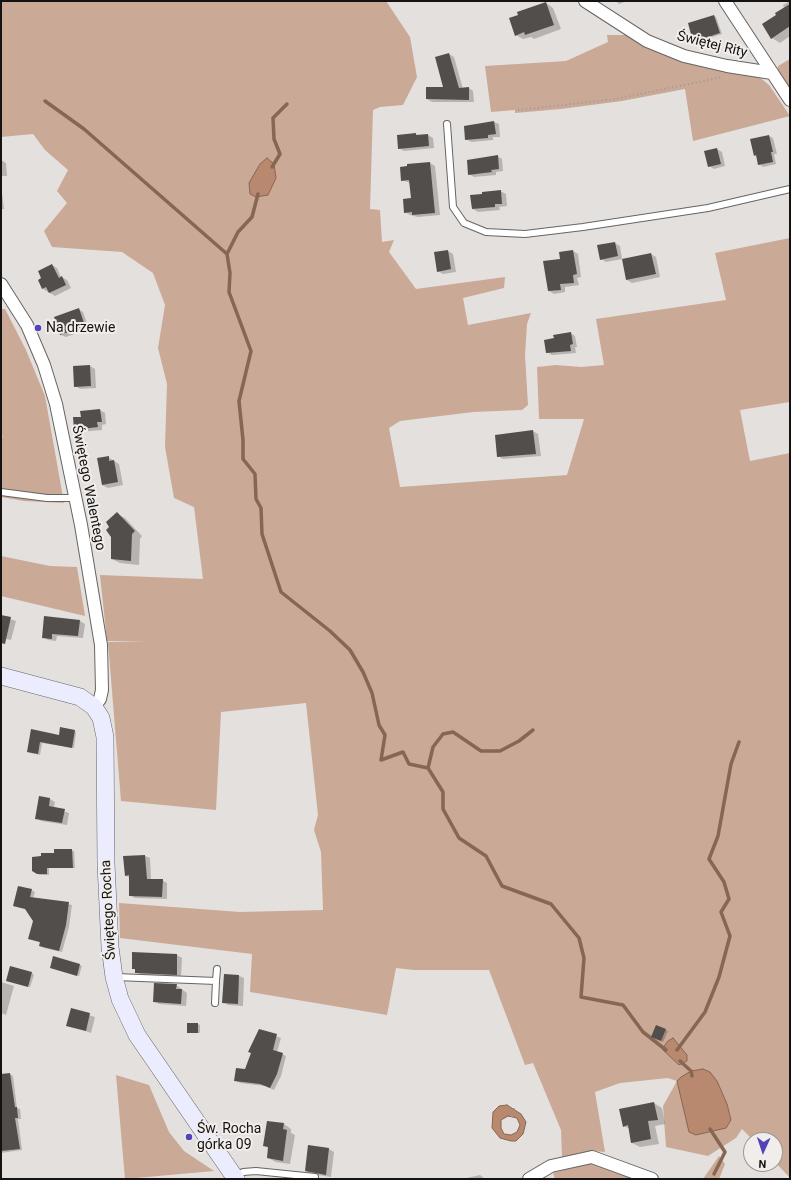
<!DOCTYPE html>
<meta charset="utf-8">
<style>
body{margin:0}
#map{position:relative;width:791px;height:1180px;overflow:hidden;background:#e4e0de;font-family:Roboto,sans-serif}
canvas{display:block}
.frame{position:absolute;inset:0;border:2px solid #151312;pointer-events:none}
.north{position:absolute;left:743px;top:1132px;width:40px;height:40px;box-sizing:border-box;background:#f1edeb;border:1px solid #999694;border-radius:50%;rotate:183deg;font-size:11px;font-weight:700;line-height:16px;text-align:center;color:#151312}
.north::after{content:'';display:block;margin:auto;width:14px;height:18px;background:#5343bb;clip-path:polygon(50% 0,100% 100%,50% 72%,0 100%)}
</style>
<div id="map">
<canvas width="791" height="1180"></canvas>
<div class="frame"></div>
<div class="north">N</div>
</div>
<script>
const ctx = document.querySelector('canvas').getContext('2d');
ctx.lineJoin = 'round';
function fillPath(path, color) { ctx.fillStyle = color; ctx.fill(path, 'evenodd'); }
const toPath = rows => new Path2D(rows.map(r => 'M' + r).join(''));
function stroke(path, color, width, dash) { ctx.strokeStyle = color; ctx.lineWidth = width; ctx.lineCap = dash ? 'butt' : 'round'; ctx.setLineDash(dash || []); ctx.stroke(path); }
function label(font, color, halo, rows, align = 'center') {
  ctx.font = font + ' Roboto,sans-serif'; ctx.lineWidth = 4; ctx.setLineDash([]); ctx.textBaseline = 'middle'; ctx.strokeStyle = halo; ctx.fillStyle = color; for (const [text, x, y, turn = 0] of rows) {
    ctx.save(); ctx.translate(x, y); ctx.rotate((+turn || 0) * Math.PI / 180); ctx.textAlign = isNaN(turn) ? turn : align; if (halo) ctx.strokeText(text, 0, 0); ctx.fillText(text, 0, 0); ctx.restore();
  }
}
const green = toPath([
 [1,1,386,1,410,37,417,77,403,105,380,107,373,110,370,209,380,210,382,242,394,240,389,252,416,289,505,277,504,288,463,298,468,325,531,313,527,324,525,355,528,405,522,410,473,412,400,421,389,428,400,487,567,475,584,419,539,419,537,367,556,365,581,367,604,365,596,319,726,300,715,253,790,238,790,288,784,289,790,288,790,402,740,410,750,461,790,453,790,1178,775,1162,775,1140,753,1140,742,1129,736,1138,708,1156,666,1147,663,1106,677,1081,668,1078,620,1083,595,1092,605,1152,593,1151,562,1157,561,1130,533,1063,525,1065,489,970,414,970,396,968,387,1015,250,992,252,954,120,938,119,903,240,912,323,910,321,852,314,830,318,815,306,703,221,712,216,810,121,801,108,642,148,641,107,641,100,575,203,579,194,507,174,498,165,447,167,384,158,348,165,305,153,273,122,252,52,247,44,231,67,203,57,191,68,170,45,150,33,134,1,137],
 [607,35,629,35,641,44,706,67,758,76,769,85,790,116,693,141,685,89,622,101,561,109,515,113,515,110,491,112,485,66,566,61,608,42],
 [790,59,790,90,778,73,778,66],
 [1,309,5,309,26,350,45,396,64,503,24,501,1,497,1,440,3,436,1,435],
 [1,556,50,566,77,567,85,616,1,596],
 [116,1075,149,1085,169,1132,184,1151,214,1171,125,1179],
 [719,1156,725,1164,719,1179,703,1179],
 [595,1161,641,1179,555,1179,553,1173]
]);
const water = toPath([
 [267,158,274,164,276,178,268,195,256,197,250,194,249,183,260,164,267,158],
 [673,1038,687,1055,687,1061,679,1065,662,1049,668,1041,673,1038],
 [703,1069,710,1072,717,1081,727,1104,731,1120,726,1128,696,1135,689,1132,677,1081,681,1077,691,1071,703,1069],
 [507,1105,521,1114,526,1122,523,1134,516,1141,511,1141,500,1138,492,1128,493,1112,499,1106,507,1105],
 [508,1116,517,1118,520,1125,517,1132,511,1135,504,1134,501,1128,501,1120,508,1116]
]);
const shadow = toPath([
 [616,1,627,1,619,4],
 [790,1,790,36,780,43,772,38,777,15,784,8,783,5],
 [546,3,553,8,561,29,534,39,531,37,523,39,516,35,520,15],
 [714,16,716,17,722,34,696,42,694,41],
 [449,54,454,57,463,89,469,88,473,91,474,102,432,102,427,99,444,88],
 [494,122,499,124,500,137,493,137,493,140,471,142,466,139,465,126],
 [416,134,419,136,428,135,433,138,434,148,404,151,399,148],
 [769,136,773,138,777,154,774,154,776,164,763,167,759,164,757,157,755,155],
 [717,149,722,152,725,166,714,169,709,166],
 [497,156,502,159,503,171,496,172,496,175,474,177,469,174],
 [1,157,1,160,6,163,7,176,1,176],
 [430,163,435,166,440,215,418,217,410,215,405,212,412,199,410,183,402,180,408,165],
 [1,185,4,209,1,209],
 [500,191,506,194,507,206,499,207,500,210,478,212,473,209,483,195],
 [615,243,620,246,622,259,606,262,601,259],
 [448,251,453,254,456,272,443,274,438,271],
 [573,251,578,254,581,277,577,278,579,285,565,287,565,292,554,294,549,291,562,260],
 [651,254,656,257,660,277,632,283,627,280],
 [52,265,57,268,61,277,67,280,71,288,55,296,43,289,39,280,43,278],
 [78,309,83,312,89,329,66,337,61,335,55,318],
 [570,333,575,336,577,347,575,347,576,353,552,355,547,352,555,338],
 [90,366,95,369,96,388,80,389,75,386],
 [100,410,105,413,106,424,102,425,102,430,80,432,75,429,82,417],
 [533,431,538,434,541,456,503,459,498,456],
 [108,457,119,464,123,485,108,488,102,485],
 [117,514,125,518,142,536,140,539,139,565,120,563,112,559],
 [1,616,16,621,11,640,1,638],
 [80,621,85,624,83,638,57,636,56,641,48,640,43,637],
 [31,731,59,736,74,731,76,732,74,748,42,743,40,755,30,753,28,752],
 [40,797,50,799,55,802,54,808,69,813,67,825,41,821,36,818],
 [55,850,74,851,75,868,49,868,49,875,40,875,33,871,55,854],
 [145,856,150,858,151,880,162,880,167,883,167,899,135,898,130,895,130,878,125,875],
 [31,890,35,892,33,898,72,905,69,927,62,952,44,948,40,946,41,943,33,940,34,921,27,909,14,906],
 [133,953,177,955,182,958,181,977,141,975,133,968],
 [80,965,82,966,79,976,53,968],
 [32,973,34,975,30,987,9,981],
 [225,975,239,976,244,978,243,1006,228,1005,223,1002],
 [1,982,14,986,6,1015,1,1013],
 [176,985,187,993,186,1006,159,1004,154,1001],
 [72,1010,95,1017,91,1033,68,1025],
 [198,1024,200,1025,200,1033,188,1032],
 [657,1026,668,1031,663,1042,654,1038],
 [259,1030,281,1038,277,1052,286,1056,281,1076,274,1090,265,1086,240,1083,235,1080,246,1070],
 [10,1074,13,1076,17,1108,20,1109,21,1119,18,1119,22,1150,1,1153,1,1075],
 [654,1103,662,1108,665,1124,655,1126,659,1144,640,1147,632,1143,630,1129,624,1126],
 [284,1124,291,1129,291,1133,295,1135,290,1164,276,1162,268,1158,269,1148,264,1146],
 [309,1147,329,1149,334,1152,331,1177,311,1174,306,1171],
 [480,1175,485,1179,462,1179]
]);
const stream = toPath([
 [45,101,84,129,227,254],
 [272,167,280,154,274,139,273,118,287,104],
 [258,194,252,217,238,232,227,254,230,273,229,292,251,351,239,401,243,440,243,459,255,474,256,499,261,508,262,534,281,592,330,631,350,650,363,672,372,693,379,725,385,735,381,760,403,752,409,764,428,768,443,792,443,809,459,838,486,856,502,886,551,904,579,938,584,958,581,997,623,1005,643,1032,666,1050],
 [428,768,433,747,443,734,453,732,481,751,500,751,519,741,533,730],
 [677,1050,705,1012,719,977,730,936,721,912,729,899,724,882,709,859,718,836,731,764,739,742],
 [680,1061,691,1071,692,1076],
 [710,1129,725,1152,714,1174]
]);
const building = toPath([
 [546,2,554,25,525,35,524,32,515,36,509,18,518,15,517,12],
 [790,4,790,26,771,39,762,24,776,15,775,13],
 [714,15,720,33,693,42,688,23],
 [449,53,459,88,469,87,469,100,426,99,426,87,443,87,435,57],
 [494,121,496,134,488,135,488,138,465,140,464,126],
 [416,133,416,135,428,134,429,146,398,149,397,135],
 [769,135,773,152,771,152,773,162,758,165,756,155,754,156,750,139],
 [717,148,721,164,708,167,704,151],
 [498,155,499,169,491,170,492,172,468,175,467,160],
 [430,162,435,213,412,215,412,212,404,213,403,199,411,198,409,180,401,181,400,167,407,166,407,164],
 [501,190,502,204,495,204,495,207,472,209,470,195,482,194,482,192],
 [615,242,618,256,600,260,597,245],
 [448,250,451,269,437,272,434,252],
 [573,250,577,274,573,275,574,283,560,284,561,290,548,291,543,261,560,259,559,252],
 [651,253,656,274,626,280,622,259],
 [52,264,59,278,62,276,66,285,49,293,46,287,42,289,38,280,41,278,38,271],
 [79,308,85,326,60,335,54,317],
 [571,332,573,344,570,345,571,351,546,353,544,340,554,338,553,335],
 [90,365,91,386,74,387,73,366],
 [100,409,102,422,97,422,98,427,74,430,73,417,81,417,80,411],
 [533,430,536,454,497,457,495,435],
 [109,456,109,461,114,460,118,482,102,485,97,458],
 [117,512,135,531,132,534,131,561,111,559,111,537,106,530,109,527,106,522],
 [1,615,11,617,5,644,1,643],
 [44,616,80,620,78,636,52,634,52,639,42,638],
 [60,727,75,730,72,748,40,742,38,754,27,752,31,729,59,735],
 [39,796,50,798,49,806,65,809,62,823,35,819],
 [54,849,72,849,73,868,47,868,47,874,37,874,32,871,32,857,41,856,41,853,54,853],
 [145,855,147,879,163,879,162,897,129,896,129,875,125,876,123,856],
 [18,886,32,889,30,897,69,902,66,925,59,951,39,946,40,942,28,939,33,921,25,909,13,906],
 [132,952,177,954,177,975,135,973,135,969,132,969],
 [53,956,80,964,77,976,50,968],
 [10,966,32,972,28,987,6,981],
 [224,974,239,975,238,1004,222,1003],
 [154,983,177,984,176,989,182,989,181,1004,153,1002],
 [71,1008,90,1013,86,1031,66,1026],
 [187,1023,198,1023,198,1033,187,1033],
 [656,1025,666,1029,661,1041,651,1037],
 [259,1029,277,1034,273,1050,283,1053,277,1074,270,1088,260,1084,234,1081,236,1068,245,1069,251,1053,248,1052],
 [10,1073,15,1107,17,1107,18,1118,15,1118,20,1149,1,1151,1,1074],
 [654,1102,658,1120,648,1121,651,1139,631,1143,628,1125,623,1127,619,1109],
 [267,1121,284,1123,283,1129,287,1130,283,1161,267,1158,268,1147,263,1146],
 [308,1145,329,1148,326,1175,305,1171]
]);
const path = toPath([
 [518,110,616,99,723,77],
 [512,1117,514,1107]
]);
const lane = toPath([
 [447,124,453,207,464,223,486,232,525,234,583,227,708,208,790,189],
 [1,492,47,498,75,498],
 [116,977,216,981,215,1003],
 [216,981,217,969],
 [236,1176,243,1172,256,1171,315,1177]
]);
const street = toPath([
 [585,1,647,41,684,56,727,66,772,73],
 [725,1,790,100],
 [1,284,27,325,44,365,56,404,81,525,101,645,102,690,100,699,94,707],
 [529,1179,551,1166,592,1157,652,1179]
]);
const secondary = toPath([
 [1,676,80,697,94,707,101,718,105,737,106,864,110,947,114,977,120,999,137,1035,236,1179]
]);
const markers = [
 [38,328,4,"#5343bb"],
 [189,1137,4,"#5343bb"]
];
const streetNames = [
 ["Świętej Rity",712,45,14],
 ["Świętego Walentego",88,488,79],
 ["Świętego Rocha",109,910,-93]
];
const poiNames = [
 ["Na drzewie",46,328],
 ["Św. Rocha",197,1129],
 ["górka 09",197,1145]
];
fillPath(green, '#caa997');
fillPath(water, '#b8896f');
stroke(water, '#876653', 1);
fillPath(shadow, '#0003');
stroke(stream, '#876653', 3.5);
fillPath(building, '#514e4c');
stroke(lane, '#676462', 8);
stroke(street, '#676462', 14);
stroke(secondary, '#676462', 18);
stroke(path, '#9b9796', 2, [1, 3]);
stroke(lane, '#fff', 6);
stroke(street, '#fff', 12);
stroke(secondary, '#ececff', 17);
for (const [x, y, r, color] of markers) { const dot = new Path2D(); dot.arc(x, y, r, 0, 2 * Math.PI); ctx.fillStyle = color; ctx.fill(dot); stroke(dot, '#f1edeb', 1.5); }
label('14px', '#151312', '#f1edeb', streetNames);
label('14px', '#151312', '#f1edeb', poiNames, 'left');
</script>
